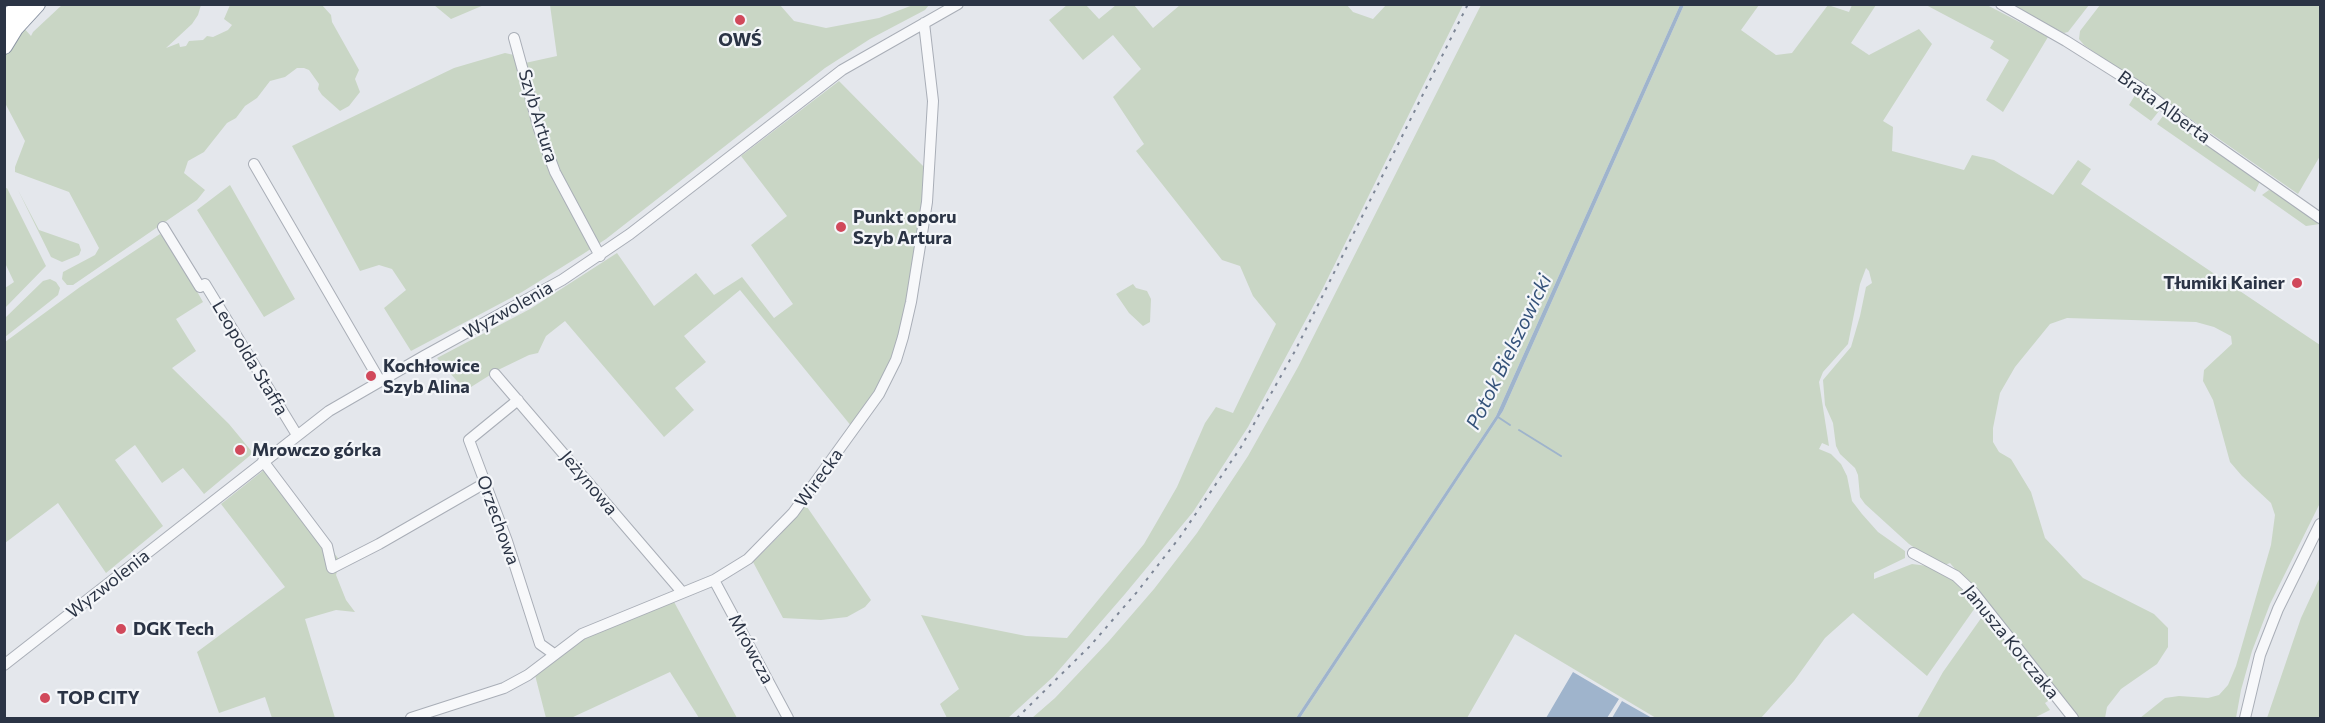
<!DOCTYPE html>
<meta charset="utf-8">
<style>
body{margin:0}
#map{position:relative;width:2325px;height:723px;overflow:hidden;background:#e4e7ec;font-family:Commissioner,sans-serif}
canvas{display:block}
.frame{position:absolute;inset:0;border:6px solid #2b3445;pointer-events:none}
</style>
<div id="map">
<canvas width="2325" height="723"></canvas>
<div class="frame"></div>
</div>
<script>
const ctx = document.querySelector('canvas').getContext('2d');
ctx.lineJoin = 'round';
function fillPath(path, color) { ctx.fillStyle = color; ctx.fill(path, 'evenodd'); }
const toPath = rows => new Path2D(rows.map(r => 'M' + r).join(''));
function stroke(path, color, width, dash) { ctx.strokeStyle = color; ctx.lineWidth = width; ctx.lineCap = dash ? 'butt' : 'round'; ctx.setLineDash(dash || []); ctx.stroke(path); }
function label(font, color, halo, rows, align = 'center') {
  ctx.font = font + ' Commissioner,sans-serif'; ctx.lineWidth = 4.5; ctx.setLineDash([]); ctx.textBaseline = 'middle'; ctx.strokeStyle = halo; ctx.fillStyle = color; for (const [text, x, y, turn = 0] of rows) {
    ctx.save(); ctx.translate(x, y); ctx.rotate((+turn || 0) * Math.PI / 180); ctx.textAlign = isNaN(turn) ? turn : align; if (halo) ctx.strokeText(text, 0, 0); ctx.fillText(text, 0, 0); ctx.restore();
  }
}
const green = toPath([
 [63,4,201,5,198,15,192,24,166,48,179,43,180,47,186,46,189,41,203,40,207,36,213,37,228,30,232,25,224,19,230,5,322,5,331,15,332,22,359,70,355,79,360,92,349,106,340,111,322,95,318,89,319,84,309,70,304,68,297,68,285,77,270,81,257,98,245,106,236,118,227,123,204,152,188,161,184,173,205,190,197,200,73,285,67,285,62,279,63,272,95,255,99,248,69,192,15,172,15,167,25,141,5,103,5,58,7,50,22,26,31,36,33,32],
 [434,5,484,5,451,19],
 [550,5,780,5,794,21,826,28,879,18,913,5,929,5,925,10,870,39,825,68,606,239,583,254,522,292,411,351,384,308,406,290,392,269,379,265,360,271,292,146,454,68,505,53,514,55,516,65,557,56],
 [1067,5,1086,5,1099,19,1116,5,1134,5,1153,28,1180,5,1347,5,1353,12,1373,19,1386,5,1463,5,1323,288,1248,427,1193,512,1125,594,1053,677,1008,718,947,718,940,704,959,689,921,615,1026,636,1067,638,1144,544,1177,487,1205,423,1216,407,1233,413,1276,324,1253,296,1240,266,1222,260,1136,151,1144,144,1113,97,1141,69,1113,35,1083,60,1049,20],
 [1481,5,1680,5,1496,416,1296,718,1032,718,1055,698,1109,641,1154,589,1197,533,1248,456,1298,367],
 [1684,5,1759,5,1741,30,1776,55,1792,53,1828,5,1849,12,1852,5,1876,5,1851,43,1869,55,1919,29,1932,44,1883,121,1893,127,1892,151,1964,170,1972,155,1994,160,2053,195,2078,160,2091,169,2081,184,2320,345,2320,503,2270,604,2252,651,2241,690,2236,718,2140,718,2165,698,2179,696,2208,698,2219,695,2228,685,2236,666,2271,545,2275,515,2271,503,2242,476,2230,462,2213,400,2203,381,2204,370,2232,344,2231,336,2214,327,2196,322,2067,318,2050,324,2015,367,2000,393,1993,428,1993,442,1999,452,2011,459,2031,492,2045,538,2083,578,2154,614,2168,628,2168,647,2157,664,2121,689,2107,707,2105,718,2079,718,1950,563,1942,566,1935,562,1909,544,1865,504,1860,497,1858,475,1855,468,1840,454,1836,446,1833,423,1825,405,1823,380,1851,347,1860,316,1866,287,1872,283,1869,271,1866,268,1860,284,1848,344,1823,372,1819,382,1829,446,1822,443,1819,449,1831,454,1841,464,1847,476,1852,501,1862,514,1878,532,1905,551,1905,558,1874,573,1874,579,1912,564,1928,566,1948,576,1963,589,1977,605,1927,676,1853,613,1825,638,1794,681,1761,718,1656,718,1515,634,1467,718,1300,718,1503,411],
 [1926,5,1987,5,2048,37,2003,112,1986,100,2009,60,1990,48,1994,41],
 [2006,5,2089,5,2068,32,2064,33],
 [2100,5,2320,5,2320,156,2298,194,2084,45,2079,39,2080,31],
 [839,81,925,168,922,217,899,336,884,376,852,427,740,290,684,336,706,362,675,388,694,410,664,437,565,321,546,336,538,353,529,355,498,370,471,387,463,388,437,358,530,309,617,253,654,306,696,273,714,295,742,277,774,318,793,304,751,245,787,216,741,156],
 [2137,92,2158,108,2159,111,2151,121,2129,105],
 [2167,115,2260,181,2255,192,2157,124,2163,116],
 [230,185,295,299,264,317,197,210],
 [7,188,46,266,5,308,5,288,14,282,5,263,4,189],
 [18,190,39,230,79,244,81,250,79,255,62,262,51,257],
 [2269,190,2275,192,2320,224,2306,226,2262,195],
 [160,234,171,245,203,302,176,319,196,351,172,368,229,424,253,453,204,494,183,468,162,483,135,445,115,460,163,526,106,573,58,503,5,543,5,342,80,287],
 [50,279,56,282,60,288,58,295,5,337,5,318,43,281],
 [1133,284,1136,288,1147,291,1151,299,1150,322,1143,326,1129,313,1116,294],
 [269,466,340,561,336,575,346,600,355,612,336,610,305,619,335,718,272,718,265,697,219,713,197,652,285,587,221,504],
 [805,504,871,600,865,607,847,617,821,620,783,618,753,562,779,536],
 [2320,577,2320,718,2267,718,2301,618],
 [673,600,737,718,699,718,670,672,571,718,546,718,535,675,577,640],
 [1984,614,2051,699,2045,703,2050,710,2034,718,1917,718,1943,672]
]);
const water = toPath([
 [1680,5,1684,5,1503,411,1300,718,1296,718,1496,416],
 [1573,672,1619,699,1607,718,1546,718],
 [1622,701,1652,718,1612,718]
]);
const stream = toPath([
 [1498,417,1510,425],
 [1519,430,1561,456]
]);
const minor = toPath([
 [2001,4,2066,41,2139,87,2200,134,2320,218],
 [514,38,539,129,555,172,600,256],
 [254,164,380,381],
 [163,227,200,287,205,284,297,435],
 [495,374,682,592],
 [518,400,469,440,507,541,540,644,554,654],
 [263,461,327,546,332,568,379,544,485,483],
 [1913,553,1956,576,1974,593,2073,718],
 [714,580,788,718],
 [4,665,329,411,424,356,562,280,630,234,842,70,958,4],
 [411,718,504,688,528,675,582,634,714,580,748,559,793,513,879,394,896,360,903,337,911,302,927,202,933,101,924,23],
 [2245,718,2260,655,2278,609,2320,524]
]);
const highway = toPath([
 [4,19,24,4],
 [4,46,15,28,37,4]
]);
const rail = toPath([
 [1017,718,1090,646,1137,592,1180,537,1241,447,1295,351,1468,4]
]);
const markers = [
 [740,20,6,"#d1495b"],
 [841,227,6,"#d1495b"],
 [2297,283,6,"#d1495b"],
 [371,376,6,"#d1495b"],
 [240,450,6,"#d1495b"],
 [121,629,6,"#d1495b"],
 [45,698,6,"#d1495b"]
];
const poiNames = [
 ["OWŚ",740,40,"center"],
 ["Punkt oporu",853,217],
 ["Szyb Artura",853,238],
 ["Tłumiki Kainer",2285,283,"right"],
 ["Kochłowice",383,366],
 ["Szyb Alina",383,387],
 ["Mrowczo górka",252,450],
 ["DGK Tech",133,629],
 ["TOP CITY",57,698]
];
const streetNames = [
 ["Brata Alberta",2164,107,36],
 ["Szyb Artura",538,116,73],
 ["Wyzwolenia",508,310,-29],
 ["Leopolda Staffa",250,358,59],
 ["Wirecka",819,478,-54],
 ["Jeżynowa",589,483,50],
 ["Orzechowa",498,520,70],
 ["Wyzwolenia",108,584,-38],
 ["Janusza Korczaka",2011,642,51],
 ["Mrówcza",751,649,62]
];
const waterNames = [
 ["Potok Bielszowicki",1509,352,-64]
];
fillPath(green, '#c9d6c5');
fillPath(water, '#9fb4cc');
stroke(stream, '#9fb4cc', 2);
stroke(minor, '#a9aeb7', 12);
stroke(highway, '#8b94a3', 18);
stroke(minor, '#f7f8fa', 10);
stroke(highway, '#fff', 16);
stroke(rail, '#7d8696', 2, [3, 6]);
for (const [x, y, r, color] of markers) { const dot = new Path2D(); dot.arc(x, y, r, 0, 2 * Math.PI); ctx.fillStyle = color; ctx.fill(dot); stroke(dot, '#f4f6f9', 2); }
label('bold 18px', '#2b3445', '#f4f6f9', poiNames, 'left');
label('18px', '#2b3445', '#f4f6f9', streetNames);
label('italic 20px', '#34527a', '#f4f6f9', waterNames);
</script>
